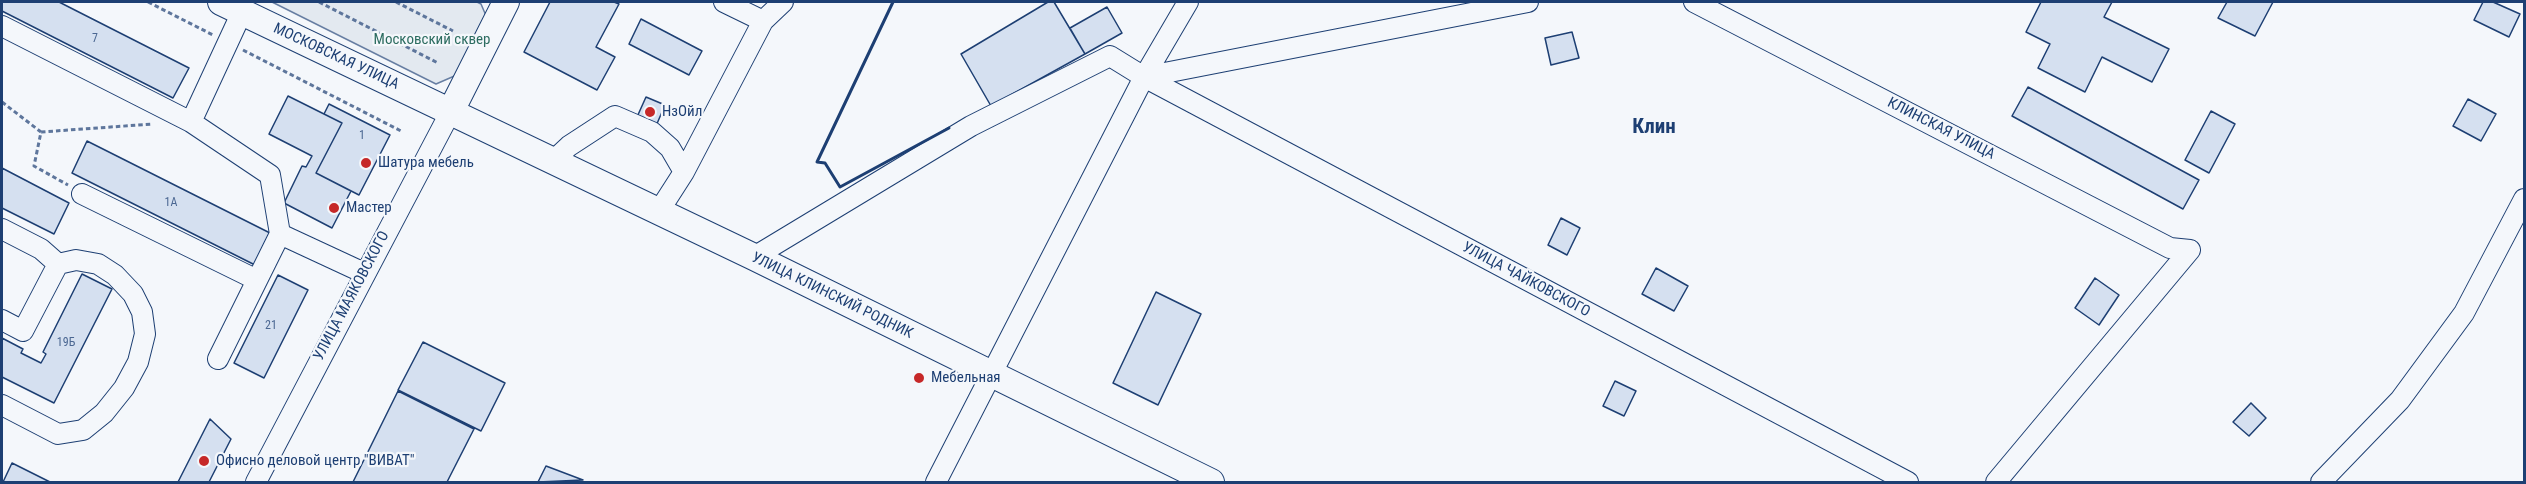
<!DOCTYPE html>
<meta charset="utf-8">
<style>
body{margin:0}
#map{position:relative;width:2526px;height:484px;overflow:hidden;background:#f4f7fb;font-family:"Roboto Condensed",sans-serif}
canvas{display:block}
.frame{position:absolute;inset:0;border:3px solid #1d3f73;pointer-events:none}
</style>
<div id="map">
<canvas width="2526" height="484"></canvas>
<div class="frame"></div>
</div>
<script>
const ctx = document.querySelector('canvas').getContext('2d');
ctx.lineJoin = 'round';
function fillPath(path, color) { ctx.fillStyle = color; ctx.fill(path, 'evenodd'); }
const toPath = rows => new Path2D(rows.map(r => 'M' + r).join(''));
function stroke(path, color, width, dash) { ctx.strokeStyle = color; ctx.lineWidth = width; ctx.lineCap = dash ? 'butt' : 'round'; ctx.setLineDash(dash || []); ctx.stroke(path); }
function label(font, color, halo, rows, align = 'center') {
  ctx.font = font + ' "Roboto Condensed",sans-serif'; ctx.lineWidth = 4.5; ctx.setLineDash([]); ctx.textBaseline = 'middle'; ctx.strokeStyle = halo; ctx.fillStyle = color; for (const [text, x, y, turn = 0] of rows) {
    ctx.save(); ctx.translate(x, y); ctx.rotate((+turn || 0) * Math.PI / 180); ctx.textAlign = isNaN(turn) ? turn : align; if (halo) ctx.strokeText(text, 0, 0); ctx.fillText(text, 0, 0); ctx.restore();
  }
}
const green = toPath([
 [272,2,477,2,481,4,487,18,459,74,436,84,272,2]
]);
const building = toPath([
 [2,2,59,2,189,68,173,98,2,11,2,2],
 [550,2,614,2,619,4,596,47,615,57,597,90,524,52,550,2],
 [1048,2,1054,2,1085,54,991,106,961,54,1048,2],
 [2041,2,2112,2,2104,17,2169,49,2152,82,2102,57,2085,92,2038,68,2050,44,2026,32,2041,2],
 [2227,2,2273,2,2255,36,2218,18,2227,2],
 [2483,2,2493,2,2520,14,2509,37,2474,20,2483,2],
 [1107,7,1122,33,1085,54,1070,28,1107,7],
 [641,19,702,51,689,75,629,44,641,19],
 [1572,32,1579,58,1551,65,1545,38,1572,32],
 [2028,87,2199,180,2183,209,2012,116,2028,87],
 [288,96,342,123,316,173,351,191,332,228,284,203,302,166,306,167,312,156,269,134,288,96],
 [646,97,665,105,656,126,637,117,646,97],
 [2468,99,2496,114,2481,141,2453,126,2468,99],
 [329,104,390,135,359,195,316,173,342,123,324,114,329,104],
 [2211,111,2235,124,2209,173,2185,160,2211,111],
 [87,141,270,233,255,265,72,173,87,141],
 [2,168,69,203,54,234,2,208,2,168],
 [1561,218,1580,228,1567,255,1548,245,1561,218],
 [1656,268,1688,286,1674,311,1642,294,1656,268],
 [82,274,112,289,54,403,2,377,2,338,23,349,21,353,41,363,46,354,43,352,82,274],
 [278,275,308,290,264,378,234,363,278,275],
 [2095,278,2119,295,2099,325,2075,308,2095,278],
 [1156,292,1201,314,1158,405,1113,383,1156,292],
 [423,342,505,383,481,431,398,390,423,342],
 [1615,381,1636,391,1624,416,1603,406,1615,381],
 [398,391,474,429,447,482,353,482,398,391],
 [2251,403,2266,418,2249,436,2233,422,2251,403],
 [210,419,231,439,209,482,178,482,210,419],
 [12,463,50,482,3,482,12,463],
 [546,466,583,480,538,482,546,466]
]);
const path = toPath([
 [148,2,213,35],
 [319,2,438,63],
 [396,2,453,31],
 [243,50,403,132],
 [2,102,41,132,34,166,68,185],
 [41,132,153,124]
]);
const minor = toPath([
 [1694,2,2170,248,2190,250],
 [242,12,191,122,270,175,280,234,364,273],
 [763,21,783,2],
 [2,26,191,122],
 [1144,77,1528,2],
 [554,160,569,146,615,116,652,132,670,148,684,172,659,211],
 [684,172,763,21,724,2],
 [82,194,257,280],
 [2,229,41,249,58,264],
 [754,257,971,126,1110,56,1144,77,1908,482],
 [2,320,23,331,58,264,76,260,98,264,115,275,133,294,142,312,145,334,138,362,124,388,104,413,83,430,58,434,2,405],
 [218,359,280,234],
 [256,482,451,111],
 [936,482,1144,77,1188,2],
 [1996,482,2190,250],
 [2321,482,2400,400,2464,313,2524,199]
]);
const major = toPath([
 [221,2,754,257,1211,482],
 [451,111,506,2]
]);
const wall = toPath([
 [893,2,817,162,825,163,840,187,949,128]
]);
const markers = [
 [650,112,6,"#c62828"],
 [366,163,6,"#c62828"],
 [334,208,6,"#c62828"],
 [919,378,6,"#c62828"],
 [204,461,6,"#c62828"]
];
const numberNames = [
 ["7",95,39],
 ["1",362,136],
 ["1А",171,203],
 ["21",271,326],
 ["19Б",66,343]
];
const parkNames = [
 ["Московский сквер",432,40]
];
const streetNames = [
 ["МОСКОВСКАЯ УЛИЦА",336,57,25],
 ["КЛИНСКАЯ УЛИЦА",1941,129,27],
 ["УЛИЦА ЧАЙКОВСКОГО",1526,280,28],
 ["УЛИЦА МАЯКОВСКОГО",352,296,-62],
 ["УЛИЦА КЛИНСКИЙ РОДНИК",832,296,26]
];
const poiNames = [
 ["НзОйл",662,112],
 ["Шатура мебель",378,163],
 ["Мастер",346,208],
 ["Мебельная",931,378],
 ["Офисно деловой центр \"ВИВАТ\"",216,461]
];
const districtNames = [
 ["Клин",1654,128]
];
fillPath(green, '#e3e9f0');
stroke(green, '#687fa3', 1.5);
fillPath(building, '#d5e0f0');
stroke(building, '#1d3f73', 1.5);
stroke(minor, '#1d3f73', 22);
stroke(major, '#1d3f73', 28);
stroke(path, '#5e769c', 3, [4.5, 3]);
stroke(minor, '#f4f7fb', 20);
stroke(major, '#f4f7fb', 26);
stroke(wall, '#1d3f73', 3);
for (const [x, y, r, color] of markers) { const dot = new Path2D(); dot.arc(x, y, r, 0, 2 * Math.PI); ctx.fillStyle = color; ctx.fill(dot); stroke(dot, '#f4f7fb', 2); }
label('12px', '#4b6792', null, numberNames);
label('15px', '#2c6c60', '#f4f7fb', parkNames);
label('15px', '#1d3f73', '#f4f7fb', streetNames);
label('15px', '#1d3f73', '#f4f7fb', poiNames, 'left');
label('bold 21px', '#1d3f73', '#f4f7fb', districtNames);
</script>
